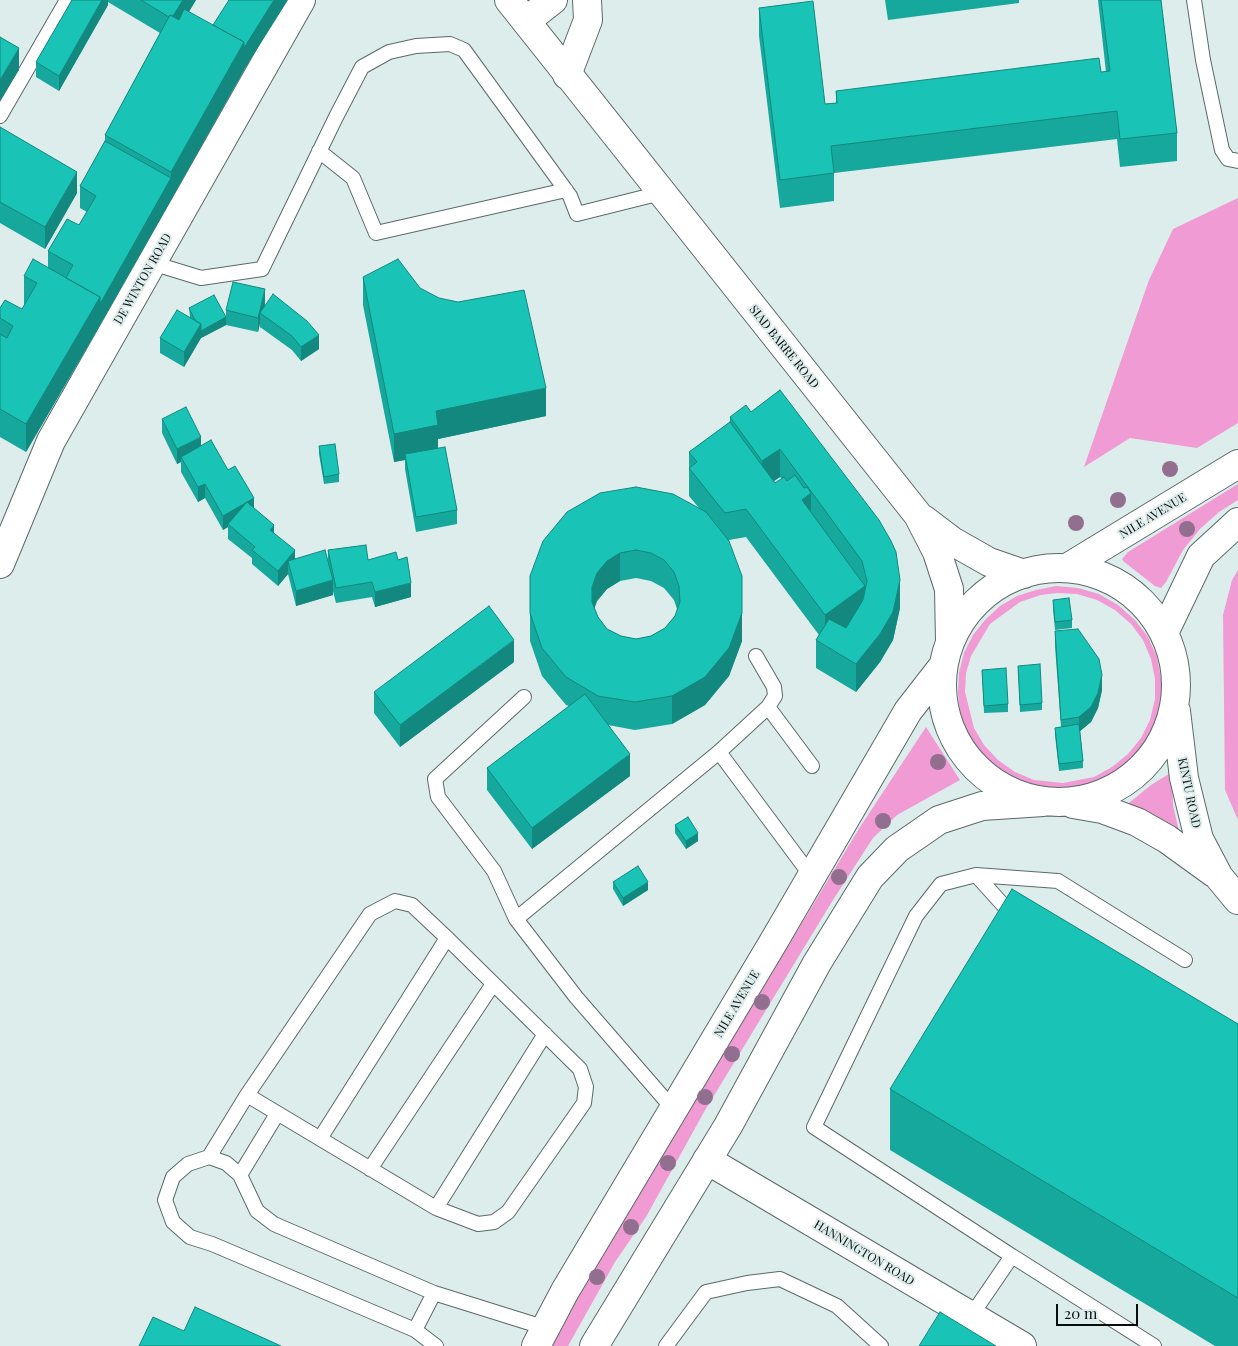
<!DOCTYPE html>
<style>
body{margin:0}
#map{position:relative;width:1238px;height:1346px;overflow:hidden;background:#ddedeb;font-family:"Playfair Display",serif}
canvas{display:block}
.scale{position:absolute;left:1056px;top:1304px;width:82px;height:22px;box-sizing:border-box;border:2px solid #080d0d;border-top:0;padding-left:6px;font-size:15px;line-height:18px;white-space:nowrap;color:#080d0d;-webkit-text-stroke:4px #ddedeb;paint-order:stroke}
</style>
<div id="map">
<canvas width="1238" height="1346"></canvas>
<div class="scale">20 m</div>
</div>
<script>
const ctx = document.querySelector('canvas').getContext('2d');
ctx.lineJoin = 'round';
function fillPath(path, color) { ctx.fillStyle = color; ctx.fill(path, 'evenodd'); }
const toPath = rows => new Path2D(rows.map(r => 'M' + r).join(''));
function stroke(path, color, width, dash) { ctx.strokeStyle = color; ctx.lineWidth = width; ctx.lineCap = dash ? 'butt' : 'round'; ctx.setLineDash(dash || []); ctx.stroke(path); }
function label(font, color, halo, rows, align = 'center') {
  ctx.font = font + ' "Playfair Display",serif'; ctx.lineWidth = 4; ctx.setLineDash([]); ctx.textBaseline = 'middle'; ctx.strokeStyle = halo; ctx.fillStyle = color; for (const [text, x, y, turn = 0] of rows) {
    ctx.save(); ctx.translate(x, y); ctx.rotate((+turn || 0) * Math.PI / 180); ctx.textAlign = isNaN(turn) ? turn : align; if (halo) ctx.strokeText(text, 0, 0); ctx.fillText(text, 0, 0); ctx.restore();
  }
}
const green = toPath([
 [1238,198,1238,423,1197,448,1130,438,1084,467,1149,280,1173,229],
 [1238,484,1238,500,1219,512,1200,529,1183,550,1166,582,1161,588,1155,586,1123,561,1122,559,1128,552],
 [1238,570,1238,820,1225,790,1223,615,1232,580],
 [1056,586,1078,588,1099,594,1118,605,1135,620,1148,637,1157,657,1161,679,1161,701,1156,722,1146,742,1132,759,1115,773,1096,783,1063,790,1031,786,1011,778,993,765,978,750,967,731,960,712,958,693,959,673,964,653,973,635,985,620,1000,606,1017,596,1036,590],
 [1057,593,1077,594,1097,600,1115,610,1131,624,1143,640,1151,659,1155,679,1155,699,1150,720,1141,738,1128,754,1112,767,1094,777,1063,783,1034,780,1015,772,998,760,984,745,974,728,965,692,966,673,971,656,990,624,1020,602,1041,595],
 [926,727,960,780,897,815,873,838,833,900,704,1112,646,1217,615,1262,568,1346,552,1346,601,1255,741,1024,860,827],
 [1172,772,1173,805,1180,836,1124,807,1151,785]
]);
const lane = toPath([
 [1194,0,1203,60,1222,150,1228,159,1238,161],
 [0,116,67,0],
 [319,151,353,178,376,233,566,190],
 [152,263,201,278,262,269,336,117,362,67,389,52,416,46,450,44,464,50,570,196,577,214,661,193],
 [524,697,435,779,438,797,494,871,516,919,719,752,812,877],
 [768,707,812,766],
 [719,752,768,707,775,696,774,687,756,656],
 [976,875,1014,917],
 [516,919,576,997,674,1110],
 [321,1137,447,938],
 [209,1157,247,1095,370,914,395,901,412,905,447,938,580,1069,586,1087,584,1103,508,1212,494,1222,478,1224,436,1208,247,1095],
 [370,1169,493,984],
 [240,1175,277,1114],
 [436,1208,545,1034],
 [1012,1256,1154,1346],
 [971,1316,1012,1256,814,1127,916,916,941,884,976,875,1058,881,1185,960],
 [415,1330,434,1293],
 [436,1346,415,1330,212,1244,190,1237,173,1222,165,1200,173,1177,188,1164,209,1157,226,1163,240,1175,257,1211,274,1224,434,1293,546,1328],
 [666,1346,706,1292,747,1283,780,1279,837,1306,881,1346]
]);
const street = toPath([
 [526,21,553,0],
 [567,75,588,20,587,0],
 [0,564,51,441,301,0],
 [707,1160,1022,1346]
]);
const secondary = toPath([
 [509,0,918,515,937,552,949,589,950,642],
 [923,519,952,541,989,562,1024,574],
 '942 685a117 117 0 1 1 234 0a117 117 0 1 1-234 0Z',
 [1067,568,1238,464],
 [1164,633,1201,556,1238,522],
 [1176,711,1184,778,1199,839,1219,877,1238,900],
 [1073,804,1102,809,1137,822,1167,839,1214,873],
 [536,1346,565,1291,774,941,908,711,943,666],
 [594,1346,728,1126,817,963,870,877,897,849,939,820,982,806,1043,802]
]);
const trees = [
 [1170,469],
 [1118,500],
 [1076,523],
 [1187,529],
 [938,762],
 [883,821],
 [839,877],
 [762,1002],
 [732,1054],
 [705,1097],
 [668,1163],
 [631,1227],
 [597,1277]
];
const wall = toPath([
 [72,0,196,0,189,12,244,70,100,325,26,452,0,437,0,308,22,309,25,304,24,304,24,276,48,268,48,251,79,225,87,212,80,208,80,186,105,141,105,135,160,33,108,2,108,5,59,91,36,77,36,62],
 [885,0,1019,0,1019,3,888,20],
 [1098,0,1161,0,1177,133,1177,161,1120,167,1117,139,834,173,834,201,780,208,759,36,759,8,825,104,836,103,836,91,1106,72],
 [0,127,77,193,45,249,0,223],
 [363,277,420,288,546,416,438,439,438,448,457,510,457,524,416,532,405,469,405,460,394,462,363,305],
 [265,304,264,307,319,349,301,361,292,350,260,327,260,323,258,332,226,325,201,338,184,367,160,353,160,338,190,317,189,308,226,317,226,310],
 [780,390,900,608,893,640,880,662,856,692,816,668,816,640,819,635,746,537,729,540,742,641,729,676,705,705,672,724,635,730,608,725,630,776,532,849,487,790,487,768,569,706,566,705,542,676,530,641,530,576,699,508,689,496,689,452,730,422,730,417,751,412],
 [780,477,782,479,775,483,774,481],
 [636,578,651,581,664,588,674,600,677,609,675,616,665,628,651,636,636,639,621,636,607,629,598,617,594,609,597,601,607,589,620,581],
 [162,419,201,446,228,470,254,508,295,559,328,560,328,550,368,560,398,560,411,597,375,607,372,597,336,603,333,591,333,595,296,606,288,574,278,586,252,564,252,558,228,539,228,527,223,530,205,498,198,502,181,472,181,462,177,464,162,433],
 [319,446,339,474,339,482,324,484,319,454],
 [1053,600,1072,620,1072,628,1055,630,1053,608],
 [1055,631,1102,690,1098,708,1091,722,1080,731,1083,761,1083,768,1059,771,1055,735,1055,728,1061,727,1055,646],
 [514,662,400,747,374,713,374,692],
 [1018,666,1042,703,1042,710,1020,712],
 [982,670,1008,704,1008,712,984,713],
 [675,825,698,841,686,849,675,833],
 [613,882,648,890,623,906,613,889],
 [1238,1024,1238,1346,1215,1346,890,1150,890,1089]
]);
const shadedWall = toPath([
 [102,0,108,0,108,5,59,91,59,76],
 [183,0,196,0,171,40,171,18],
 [274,0,288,0,244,70,171,200,171,172,244,42],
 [19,48,19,70,0,101,0,80],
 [77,172,77,193,45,249,45,227],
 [171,178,171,200,100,325,100,304],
 [265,289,265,304,262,314,260,313,260,323,258,332,258,318],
 [100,297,100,325,26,452,26,424],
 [226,317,226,325,201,338,184,367,184,352,201,324],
 [319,335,319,349,301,361,301,347],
 [546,388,546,416,438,439,438,453,405,454,405,460,394,462,394,434,436,411],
 [201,437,201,452,181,457,181,462,177,464,177,449],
 [780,449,780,477,762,489,762,461],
 [205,484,205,498,198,502,198,487],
 [811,493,811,521,802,500],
 [254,498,254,513,228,524,228,527,223,530,223,516],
 [274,525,274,540,270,530],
 [295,550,295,565,288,561,288,574,278,586,278,571],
 [620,553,620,581,607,589,597,601,592,615,592,587,597,573,607,561],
 [742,576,742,641,729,676,705,705,672,724,672,696],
 [333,580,333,595,296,606,296,591],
 [900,580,900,608,893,640,880,662,856,692,856,664],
 [411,583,411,597,375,607,375,592],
 [865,586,865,614,825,643,825,615],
 [514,640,514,662,400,747,400,725],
 [1102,675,1102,690,1098,708,1091,722,1079,732,1079,717],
 [630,754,630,776,532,849,532,828],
 [698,833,698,841,686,849,686,841],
 [648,882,648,890,623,906,623,898]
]);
const building = toPath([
 [72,0,102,0,59,76,36,62,72,0],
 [141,0,183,0,173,16,170,15,169,17,141,0],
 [229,0,274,0,244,48,244,42,213,25,229,0],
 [1101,0,1161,0,1177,133,1120,139,1117,111,831,146,834,173,780,180,759,8,813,1,825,104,837,103,836,91,1099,58,1101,72,1110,71,1101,0],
 [184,9,244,42,171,172,105,135,170,15,179,20,184,9],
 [0,37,19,48,0,80,0,37],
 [0,127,77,172,45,227,0,202,0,127],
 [105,141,171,178,100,304,100,297,66,278,73,265,48,251,67,219,79,225,96,196,80,186,105,141],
 [33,259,100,297,26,424,0,409,0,334,7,338,13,326,0,318,0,308,5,300,22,309,37,283,24,276,33,259],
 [398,259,420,288,439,298,458,302,524,290,546,388,436,411,438,425,394,434,363,277,398,259],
 [233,282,265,289,258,318,226,310,233,282],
 [273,294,307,321,319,335,301,347,292,336,260,313,273,294],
 [214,295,226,317,201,331,201,324,195,320,189,308,214,295],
 [177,310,201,324,184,352,160,338,177,310],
 [780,390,879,520,891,541,896,552,900,580,893,612,880,634,856,664,816,640,829,619,846,628,863,600,867,581,862,561,780,449,762,461,730,417,746,405,751,412,780,390],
 [186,407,201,437,177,449,162,419,186,407],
 [730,422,775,483,784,477,787,481,795,475,804,488,807,487,811,493,802,500,865,586,825,615,746,509,725,513,689,468,697,462,689,452,730,422],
 [211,440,228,470,235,466,254,498,223,516,205,484,198,487,181,457,211,440],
 [335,444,339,474,324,477,319,446,335,444],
 [445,447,457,510,416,517,405,454,445,447],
 [636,487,673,494,706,512,729,541,742,576,742,613,729,648,705,677,672,696,635,702,598,696,566,677,542,648,530,613,530,576,543,541,567,512,600,493,636,487],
 [636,550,651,553,664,560,674,572,679,586,680,602,675,616,665,628,651,636,636,639,621,636,607,629,598,617,592,602,592,587,597,573,607,561,620,553,636,550],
 [247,502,274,525,270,530,295,550,278,571,252,550,255,547,228,524,247,502],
 [366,545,368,560,396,552,398,560,407,557,411,583,375,592,372,582,336,588,328,550,366,545],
 [325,550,333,580,296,591,288,561,325,550],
 [1069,598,1072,620,1055,622,1053,600,1069,598],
 [489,606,514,640,400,725,374,692,489,606],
 [1078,629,1099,659,1102,675,1098,693,1091,707,1079,717,1061,720,1055,631,1078,629],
 [1040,664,1042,703,1020,705,1018,666,1040,664],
 [1006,668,1008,704,984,706,982,670,1006,668],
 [585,694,630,754,532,828,487,768,585,694],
 [1079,724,1083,761,1059,764,1055,728,1079,724],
 [688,817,698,833,686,841,675,825,688,817],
 [638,866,648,882,623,898,613,882,638,866],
 [1012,889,1238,1024,1238,1298,890,1089,1012,889],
 [195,1307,281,1346,139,1346,153,1317,184,1331,195,1307],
 [940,1312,996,1346,919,1346,940,1312]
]);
const streetNames = [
 ["DE WINTON ROAD",143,279,-60],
 ["SIAD BARRE ROAD",784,347,51],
 ["NILE AVENUE",1153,516,-31],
 ["KINTU ROAD",1189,793,78],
 ["NILE AVENUE",737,1004,-59],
 ["HANNINGTON ROAD",864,1253,31]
];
fillPath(green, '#f09bd4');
stroke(lane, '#5b6a68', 16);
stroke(street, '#5b6a68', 30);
stroke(secondary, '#5b6a68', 30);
stroke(lane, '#fff', 14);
stroke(street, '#fff', 28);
stroke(secondary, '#fff', 28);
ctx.fillStyle = '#926e8f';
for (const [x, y] of trees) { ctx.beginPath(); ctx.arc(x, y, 8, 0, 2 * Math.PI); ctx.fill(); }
fillPath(wall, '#16a89c');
fillPath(shadedWall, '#12887f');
fillPath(building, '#19c3b5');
stroke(building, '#12887f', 1);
label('12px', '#080d0d', '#ddedeb', streetNames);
</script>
